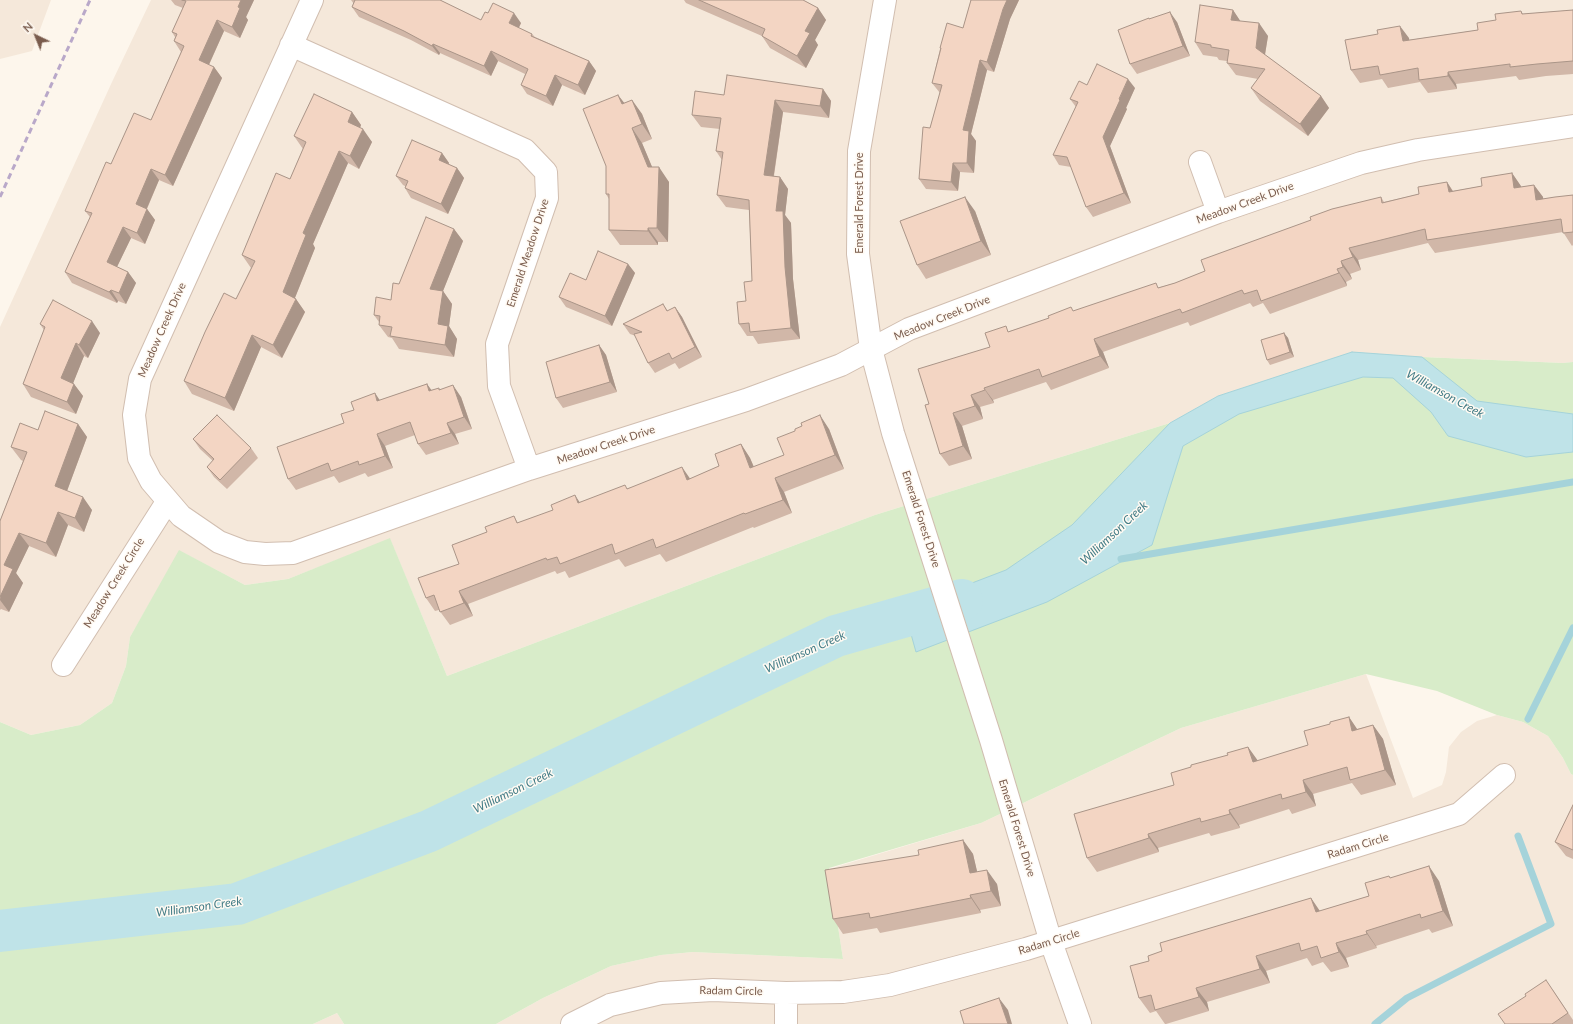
<!DOCTYPE html>
<style>
body{margin:0}
#map{position:relative;width:1573px;height:1024px;overflow:hidden;background:#fdf6ec;font-family:Lato,sans-serif}
canvas{display:block}
.north{position:absolute;left:16px;top:16px;width:40px;height:40px;-webkit-text-stroke:3px #fffaf3;paint-order:stroke;rotate:317deg;font-size:11px;font-weight:700;line-height:16px;text-align:center;color:#7a5c4d}
.north::after{content:'';display:block;margin:auto;width:14px;height:18px;background:#7a5c4d;clip-path:polygon(50% 0,100% 100%,50% 72%,0 100%)}
</style>
<div id="map">
<canvas width="1573" height="1024"></canvas>
<div class="north">N</div>
</div>
<script>
const ctx = document.querySelector('canvas').getContext('2d');
ctx.lineJoin = 'round';
function fillPath(path, color) { ctx.fillStyle = color; ctx.fill(path, 'evenodd'); }
const toPath = rows => new Path2D(rows.map(r => 'M' + r).join(''));
function stroke(path, color, width, dash) { ctx.strokeStyle = color; ctx.lineWidth = width; ctx.lineCap = dash ? 'butt' : 'round'; ctx.setLineDash(dash || []); ctx.stroke(path); }
function label(font, color, halo, rows, align = 'center') {
  ctx.font = font + ' Lato,sans-serif'; ctx.lineWidth = 3; ctx.setLineDash([]); ctx.textBaseline = 'middle'; ctx.strokeStyle = halo; ctx.fillStyle = color; for (const [text, x, y, turn = 0] of rows) {
    ctx.save(); ctx.translate(x, y); ctx.rotate((+turn || 0) * Math.PI / 180); ctx.textAlign = isNaN(turn) ? turn : align; if (halo) ctx.strokeText(text, 0, 0); ctx.fillText(text, 0, 0); ctx.restore();
  }
}
const residential = toPath([
 [0,0,51,0,32,51,0,59],
 [151,0,1573,0,1573,362,1563,363,1422,357,1352,352,1218,396,1170,423,875,515,447,676,390,539,288,579,245,585,180,551,130,637,126,666,112,703,80,725,31,735,0,722,0,327,112,82],
 [1366,674,1413,798,1442,785,1446,772,1449,747,1461,732,1477,721,1497,715,1523,722,1548,736,1563,758,1571,774,1573,775,1573,1024,496,1024,543,998,611,966,661,955,693,952,843,959,829,869,981,823,1181,728],
 [337,1013,344,1024,313,1024]
]);
const green = toPath([
 [1352,352,1422,357,1563,363,1573,362,1573,775,1571,774,1563,758,1548,736,1523,722,1497,715,1437,691,1366,674,1181,728,981,823,829,868,843,959,693,952,661,955,611,966,543,998,496,1024,344,1024,337,1013,313,1024,0,1024,0,722,31,735,80,725,112,703,126,666,130,637,179,550,245,585,288,579,390,538,447,676,875,515,1170,423,1218,396]
]);
const water = toPath([
 [1352,352,1422,357,1477,401,1573,414,1573,452,1526,457,1448,436,1431,412,1393,378,1363,377,1239,414,1183,446,1152,545,1047,602,916,652,904,609,1006,570,1072,525,1170,423,1218,396,1352,352]
]);
const stream = toPath([
 [1121,559,1573,482],
 [1528,719,1573,628],
 [1375,1024,1407,998,1551,924,1518,836]
]);
const river = toPath([
 [0,931,237,904,429,831,836,636,962,600]
]);
const minor = toPath([
 [312,0,140,379,134,415,139,458,151,481,181,516,219,542,245,552,265,554,293,553,529,469,746,400,841,365,909,329,1218,212,1361,163,1418,150,1573,126],
 [291,45,525,150,546,172,547,198,497,344,499,386,529,469],
 [1200,162,1218,212],
 [63,665,167,502],
 [786,993,786,1024],
 [572,1024,610,1005,661,993,713,990,786,993,843,992,890,985,1026,949,1459,814,1504,775]
]);
const tertiary = toPath([
 [885,0,859,151,858,254,871,349,893,433,991,740,1051,942,1080,1024]
]);
const rail = toPath([
 [0,197,90,0]
]);
const wall = toPath([
 [171,0,254,0,246,17,248,20,240,38,224,31,209,65,214,67,222,78,173,186,159,180,147,209,155,220,145,244,131,238,117,267,128,272,136,283,126,304,118,301,117,303,72,283,65,272,90,217,85,211,111,164,151,120,181,52,174,41,175,37,172,32,183,8,175,5],
 [351,0,440,0,481,20,521,23,519,28,532,34,535,37,589,61,596,71,585,95,562,85,553,106,527,94,521,85,525,74,498,61,491,76,440,53,439,55,411,40,359,17,352,7,354,4],
 [684,0,803,0,818,8,826,20,815,40,818,45,806,68,770,48,762,36,686,3],
 [971,0,1019,0,1010,19,994,72,987,70,971,134,976,141,974,173,960,172,958,191,926,189,919,179,930,128,940,93,932,83,940,49,940,48,963,28],
 [1233,10,1240,21,1268,36,1265,55,1321,96,1329,108,1308,136,1260,101,1251,88,1258,79,1236,75,1227,63,1227,61,1219,60,1217,57,1203,55,1195,42],
 [1573,10,1573,74,1546,76,1519,80,1516,76,1456,84,1457,89,1428,93,1420,82,1388,88,1382,79,1360,83,1351,70,1378,34,1409,38,1409,40,1478,30,1496,20,1521,11,1523,14],
 [1150,19,1177,22,1190,56,1137,74,1130,64],
 [1087,85,1135,88,1126,108,1127,109,1110,146,1131,203,1093,217,1086,207,1071,167,1059,165,1053,155,1076,107,1070,99],
 [823,89,831,101,829,118,783,112,774,176,780,177,788,189,785,215,791,223,793,279,800,339,758,344,753,336,747,336,739,324,752,281,749,210,726,207,717,195,722,160,716,151,720,129,701,127,692,115,724,95],
 [618,95,624,103,632,100,642,114,652,139,642,143,652,167,669,182,668,242,658,242,658,245,620,245,609,230,609,199,606,194],
 [352,112,361,125,360,128,372,142,359,169,348,163,313,244,315,248,295,298,305,312,282,358,261,347,234,411,192,394,184,381,236,299,251,268,242,255,290,179,303,149,294,136],
 [442,153,449,163,448,164,457,168,464,178,448,214,411,198,405,188,405,186,403,185,396,176],
 [1512,173,1521,187,1534,185,1543,197,1543,199,1573,195,1573,245,1572,246,1563,232,1435,253,1428,243,1358,260,1361,270,1350,274,1352,279,1346,282,1347,286,1270,314,1263,303,1253,307,1250,303,1190,326,1188,322,1103,352,1109,368,1051,390,1046,382,993,400,994,403,980,407,983,419,962,426,972,459,949,466,940,454,929,404,990,347,1010,331,1074,311,1175,283,1205,271,1381,197,1384,202,1419,194,1447,182,1453,191,1482,186],
 [975,211,991,255,926,279,917,265],
 [454,229,463,241,443,291,452,304,449,326,457,339,454,357,399,349,392,338,388,337,379,325,379,322,374,315,391,300,399,284],
 [628,264,635,273,612,326,566,307,559,297,586,280],
 [663,304,668,311,675,307,682,317,702,357,679,369,675,363,655,373,648,363,636,336,630,334,623,324],
 [40,324,100,333,88,358,84,356,73,383,74,384,83,396,76,414,31,397,23,384,44,330],
 [1284,333,1288,338,1294,357,1270,365,1267,360],
 [599,345,606,355,617,392,563,408,556,398],
 [427,384,431,390,440,389,461,397,472,429,455,434,459,444,426,455,418,444,415,435,385,446,393,468,368,477,365,473,339,483,334,476,296,490,288,479,344,423,354,410,380,400],
 [78,424,87,437,67,491,92,510,84,532,68,525,56,557,29,546,16,573,23,583,9,612,1,609,0,610,0,521,23,461,21,460,11,447,38,430],
 [829,429,844,469,784,492,792,513,754,528,753,527,666,562,660,554,625,567,619,559,569,578,565,571,557,574,555,571,468,604,473,616,450,625,439,610,435,611,426,598,459,564,487,532,514,516,518,523,580,502,628,488,690,479,719,466,741,444,750,458,754,467,784,455],
 [193,439,251,448,258,458,227,489,214,477,207,467,213,461,200,449],
 [1349,717,1357,729,1373,725,1383,739,1396,785,1361,795,1352,783,1313,794,1316,806,1292,814,1289,809,1239,825,1240,828,1211,836,1209,833,1158,848,1159,852,1097,872,1087,858,1174,785,1191,767,1228,755,1248,747,1258,761,1308,745,1330,724],
 [1573,805,1573,859,1566,856,1555,842],
 [963,840,973,854,977,872,997,884,1001,906,980,910,981,913,880,933,877,928,843,934,833,919,919,855],
 [1390,878,1439,881,1453,926,1432,933,1429,929,1376,946,1377,948,1346,958,1349,967,1331,972,1323,962,1312,966,1307,958,1266,971,1270,983,1207,1002,1209,1011,1166,1024,1165,1024,1156,1011,1150,1013,1139,998,1149,961,1162,951,1311,898,1320,911,1369,896],
 [1553,990,1573,1020,1573,1024,1505,1024]
]);
const shadedWall = toPath([
 [241,0,254,0,246,17,248,20,240,38,232,27,238,7],
 [1007,0,1019,0,1010,19,994,72,987,62,1003,9],
 [818,8,826,20,815,40,818,45,806,68,797,56,805,31],
 [1233,10,1241,22,1231,20],
 [1170,12,1177,22,1190,56,1183,46],
 [514,13,521,23,516,33,509,23],
 [217,20,224,31,206,71,199,60],
 [1259,23,1268,36,1264,60,1256,48],
 [1400,26,1409,38,1411,54,1403,41],
 [433,44,440,53,439,55,432,46],
 [491,51,498,61,491,76,484,66],
 [980,60,987,70,971,134,976,141,974,173,967,163,963,130],
 [589,61,596,71,585,95,578,85],
 [214,67,222,78,173,186,165,175],
 [1448,72,1456,84,1457,89,1448,76],
 [555,75,562,85,553,106,546,96],
 [1128,79,1135,88,1126,108,1127,109,1110,146,1131,203,1124,193,1103,137],
 [823,89,831,101,829,118,820,106],
 [618,95,629,109,622,104],
 [1321,96,1329,108,1308,136,1300,124],
 [632,100,642,114,652,139,642,124],
 [775,100,783,112,772,187,764,175],
 [352,112,361,125,357,135,348,122],
 [632,128,642,143,658,181,648,167],
 [363,129,372,142,359,169,350,156],
 [339,151,348,163,313,244,315,248,292,305,283,292,303,233],
 [442,153,449,163,446,170,439,160],
 [953,163,960,172,958,191,951,182],
 [659,167,669,182,668,242,657,228],
 [457,168,464,178,448,214,441,204],
 [151,169,159,180,144,215,136,204],
 [1512,173,1521,186,1523,200,1514,188],
 [780,177,788,189,785,215,791,223,793,279,800,339,791,328,776,211],
 [1447,182,1455,195,1449,192],
 [1534,185,1543,197,1545,212,1536,200],
 [965,197,975,211,991,255,981,241],
 [147,209,155,220,145,244,137,233],
 [123,227,131,238,114,273,107,262],
 [648,228,658,242,658,245,648,231],
 [454,229,463,241,443,291,452,304,449,326,457,339,454,357,445,345,438,324,430,289],
 [1349,248,1358,260,1361,270,1353,257],
 [1341,261,1350,274,1352,279,1343,267],
 [628,264,635,273,612,326,605,316],
 [1337,269,1346,282,1347,286,1339,273],
 [128,272,136,283,126,304,119,293],
 [111,290,118,301,117,303,109,292],
 [296,299,305,312,282,358,273,345],
 [675,307,682,317,702,357,695,347],
 [92,321,100,333,88,358,79,345],
 [1284,333,1288,338,1294,357,1290,352],
 [252,335,261,347,234,411,225,398],
 [1094,339,1103,352,1109,368,1100,356],
 [76,343,84,356,70,391,61,378],
 [599,345,606,355,617,392,610,382],
 [74,384,83,396,76,414,67,402],
 [427,384,435,395,429,391],
 [453,385,461,397,472,429,464,417],
 [984,388,993,400,994,403,985,390],
 [375,393,383,405,377,401],
 [971,395,980,407,983,419,975,406],
 [953,413,962,426,972,459,963,446],
 [820,415,829,429,844,469,835,455],
 [447,423,455,434,459,444,451,433],
 [78,424,87,437,64,499,55,486],
 [377,434,385,446,393,468,385,456],
 [741,444,750,458,760,482,750,468],
 [682,467,691,480,687,480],
 [775,478,784,492,792,513,783,500],
 [575,495,584,509,578,503],
 [83,497,92,510,84,532,75,518],
 [58,512,68,525,56,557,46,543],
 [19,533,29,546,16,573,23,583,9,612,0,600,4,565],
 [459,591,468,604,473,616,464,603],
 [1349,717,1359,732,1352,731],
 [1373,725,1383,739,1396,785,1385,770],
 [1248,747,1258,761,1253,762],
 [1303,780,1313,794,1316,806,1306,792],
 [1229,810,1239,825,1240,828,1230,814],
 [1148,834,1158,848,1159,852,1149,838],
 [963,840,973,854,981,888,970,873],
 [1429,866,1439,881,1453,926,1443,911],
 [987,870,997,884,1001,906,991,891],
 [970,895,980,910,981,913,971,898],
 [1311,898,1321,913,1316,912],
 [1366,931,1376,946,1377,948,1367,934],
 [1336,943,1346,958,1349,967,1339,952],
 [1256,956,1266,971,1270,983,1260,969],
 [1196,988,1207,1002,1209,1011,1199,997],
 [999,998,1008,1010,1012,1024,1008,1024]
]);
const building = toPath([
 [182,0,241,0,238,7,240,8,232,27,217,20,199,60,214,67,165,175,151,169,136,204,147,209,137,233,123,227,107,262,128,272,119,293,111,290,109,292,65,272,92,213,85,211,106,162,111,164,134,113,151,120,184,46,174,41,177,34,172,32,186,1,182,0],
 [355,0,440,0,481,20,485,12,488,13,493,3,514,13,509,23,532,34,531,36,589,61,578,85,555,75,546,96,521,85,528,69,491,51,484,66,433,44,432,46,404,31,352,7,355,0],
 [699,0,803,0,818,8,805,31,810,33,797,56,762,36,765,29,699,0],
 [971,0,1007,0,1003,9,987,62,980,60,963,130,969,131,967,163,953,163,951,182,919,179,923,127,930,128,942,85,932,83,941,48,940,48,947,23,963,28,971,0],
 [1200,5,1233,10,1231,20,1259,23,1256,48,1321,96,1300,124,1251,88,1265,69,1227,63,1229,50,1211,47,1211,45,1195,42,1200,5],
 [1573,10,1573,61,1537,64,1510,67,1510,64,1448,72,1448,76,1419,80,1418,68,1380,75,1378,66,1351,70,1345,40,1378,34,1377,30,1400,26,1403,41,1478,30,1477,23,1496,20,1495,14,1521,11,1522,14,1573,10],
 [1170,12,1183,46,1130,64,1118,30,1149,18,1149,19,1170,12],
 [1097,64,1128,79,1119,99,1120,100,1103,137,1124,193,1086,207,1067,157,1053,155,1078,102,1070,99,1079,81,1087,85,1097,64],
 [727,75,823,89,820,106,775,100,764,175,780,177,776,211,783,211,785,267,791,328,750,332,749,323,739,324,737,302,746,301,744,282,752,281,749,200,717,195,723,152,716,151,721,118,692,115,695,91,724,95,727,75],
 [314,94,352,112,348,122,363,129,350,156,339,151,303,233,306,235,283,292,296,299,273,345,252,335,225,398,184,381,205,332,224,293,236,299,255,261,242,255,276,173,290,179,306,142,294,136,314,94],
 [618,95,622,104,632,100,642,124,632,128,648,167,659,167,657,228,648,228,648,231,609,230,609,194,606,194,606,166,583,109,618,95],
 [412,140,442,153,439,160,457,168,441,204,405,188,408,181,396,176,412,140],
 [1512,173,1514,188,1534,185,1536,200,1555,197,1573,195,1573,232,1563,233,1561,219,1427,240,1425,229,1349,248,1353,257,1341,261,1343,267,1337,269,1339,273,1261,301,1257,290,1244,294,1242,290,1182,313,1180,309,1094,339,1100,356,1042,377,1039,369,984,388,985,390,971,395,975,406,953,413,963,446,940,454,925,405,929,404,918,369,990,347,985,333,1006,326,1008,332,1049,318,1048,316,1071,307,1073,311,1156,283,1158,288,1175,283,1205,271,1201,260,1311,220,1310,217,1332,209,1381,197,1382,203,1419,194,1418,187,1447,182,1449,192,1482,186,1481,178,1512,173],
 [965,197,981,241,917,265,900,221,965,197],
 [426,217,454,229,430,289,443,291,438,324,448,326,445,345,390,336,392,327,379,325,380,316,374,315,376,297,391,300,393,283,399,284,426,217],
 [598,251,628,264,605,316,559,297,570,273,586,280,598,251],
 [53,300,92,321,79,345,76,343,61,378,74,384,67,402,23,384,45,327,40,324,53,300],
 [663,304,667,311,675,307,695,347,672,359,669,353,648,363,634,334,642,332,623,324,663,304],
 [1284,333,1290,352,1267,360,1261,340,1284,333],
 [599,345,610,382,556,398,546,362,599,345],
 [427,384,429,391,439,388,439,390,453,385,464,417,447,423,451,433,418,444,410,422,377,434,385,456,359,465,358,461,331,471,328,463,288,479,277,447,344,423,341,414,354,410,351,402,375,393,377,401,427,384],
 [45,411,78,424,55,486,83,497,75,518,58,512,46,543,19,533,4,565,13,569,0,597,0,521,27,452,11,447,20,423,38,430,45,411],
 [217,415,251,448,220,480,207,467,214,459,193,439,217,415],
 [820,415,835,455,775,478,783,500,745,514,744,513,656,548,653,539,615,554,612,544,560,564,557,557,547,560,546,558,459,591,464,603,440,612,434,595,426,598,418,578,459,564,452,545,487,532,485,527,514,516,517,523,553,510,551,505,575,495,578,503,625,485,627,489,682,467,687,480,719,466,715,454,741,444,750,468,784,455,777,438,795,431,795,429,802,426,801,423,820,415],
 [1349,717,1352,731,1373,725,1385,770,1350,780,1347,767,1303,780,1306,792,1282,799,1281,794,1229,810,1230,814,1201,822,1200,818,1148,834,1149,838,1087,858,1074,814,1174,785,1171,773,1191,767,1191,765,1228,755,1227,753,1248,747,1253,762,1308,745,1304,731,1330,724,1330,722,1349,717],
 [1573,805,1573,850,1555,842,1573,805],
 [963,840,970,873,987,870,991,891,970,895,971,898,870,918,869,913,833,919,825,870,919,855,918,850,963,840],
 [1429,866,1443,911,1421,918,1420,914,1366,931,1367,934,1336,943,1339,952,1321,958,1317,946,1301,951,1299,943,1256,956,1260,969,1196,988,1199,997,1155,1010,1151,995,1139,998,1130,966,1149,961,1148,956,1162,951,1160,943,1311,898,1316,912,1369,896,1365,883,1389,876,1390,878,1429,866],
 [1546,980,1568,1013,1552,1024,1505,1024,1498,1014,1526,996,1525,994,1546,980],
 [999,998,1008,1024,964,1024,960,1011,999,998]
]);
const streetNames = [
 ["Emerald Forest Drive",859,203,-90],
 ["Meadow Creek Drive",1245,203,-20],
 ["Emerald Meadow Drive",528,253,-72],
 ["Meadow Creek Drive",942,318,-22],
 ["Meadow Creek Drive",162,330,-66],
 ["Meadow Creek Drive",606,445,-18],
 ["Emerald Forest Drive",921,519,72],
 ["Meadow Creek Circle",114,583,-58],
 ["Emerald Forest Drive",1017,828,73],
 ["Radam Circle",1358,846,-17],
 ["Radam Circle",1049,942,-17],
 ["Radam Circle",731,991,1]
];
const waterNames = [
 ["Williamson Creek",1445,394,29],
 ["Williamson Creek",1114,533,-43],
 ["Williamson Creek",805,652,-24],
 ["Williamson Creek",513,791,-26],
 ["Williamson Creek",199,907,-8]
];
fillPath(residential, '#f5e8da');
fillPath(green, '#d8ecc9');
fillPath(water, '#bfe3e8');
stroke(water, '#a5d3da', 1);
stroke(stream, '#a5d3da', 7);
stroke(river, '#bfe3e8', 42);
stroke(minor, '#d1beb0', 24);
stroke(tertiary, '#d1beb0', 24);
stroke(minor, '#fff', 22);
stroke(tertiary, '#fff', 22);
stroke(rail, '#b9a8c9', 3, [6, 4]);
fillPath(wall, '#d1b7a8');
fillPath(shadedWall, '#aa9588');
fillPath(building, '#f3d5c3');
stroke(building, '#aa9588', 1);
label('11px', '#7a5c4d', '#fffaf3', streetNames);
label('italic 12px', '#437c86', '#fffaf3', waterNames);
</script>
